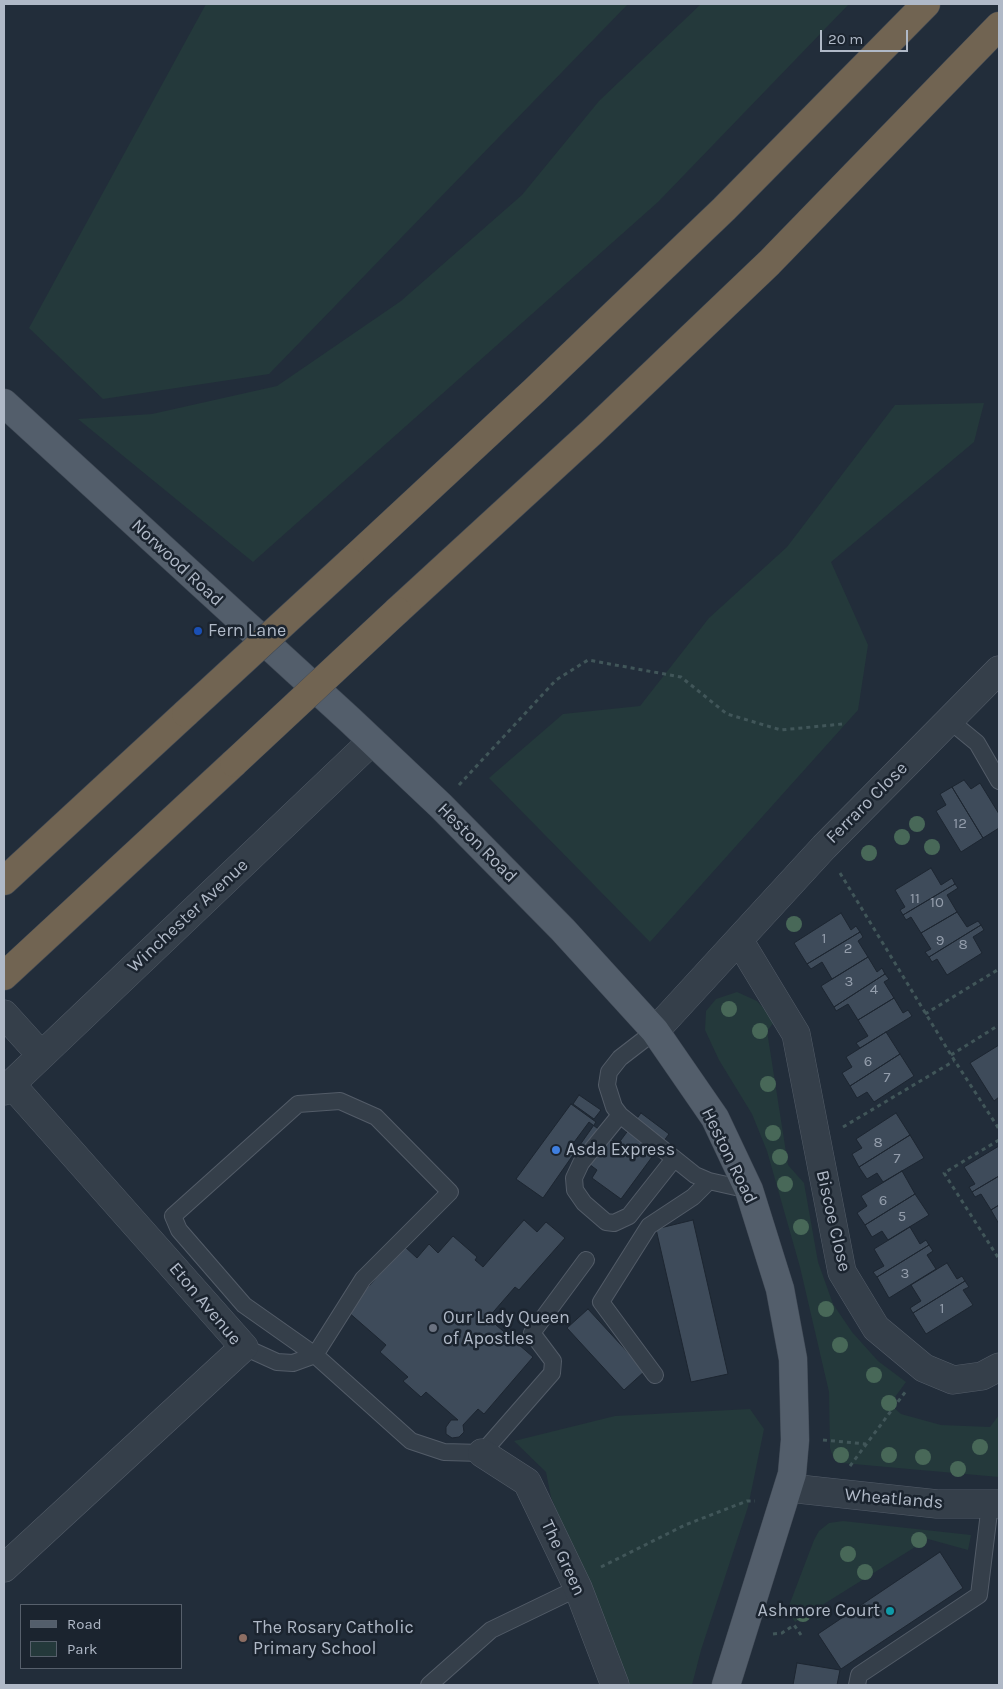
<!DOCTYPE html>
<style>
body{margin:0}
#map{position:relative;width:1003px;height:1689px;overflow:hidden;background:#222d3a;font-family:Karla,sans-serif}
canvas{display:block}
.frame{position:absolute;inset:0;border:5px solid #b0b9c7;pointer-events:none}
.legend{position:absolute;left:20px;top:1604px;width:162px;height:65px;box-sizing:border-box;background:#1b242f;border:1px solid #57606c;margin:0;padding:6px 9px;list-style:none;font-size:15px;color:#b0b9c7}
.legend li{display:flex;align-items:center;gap:10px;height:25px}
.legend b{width:25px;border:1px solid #57606c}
.scale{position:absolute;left:820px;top:30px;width:88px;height:22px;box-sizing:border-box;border:2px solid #b0b9c7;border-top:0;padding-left:6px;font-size:15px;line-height:18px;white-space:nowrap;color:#b0b9c7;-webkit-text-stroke:4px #1b242f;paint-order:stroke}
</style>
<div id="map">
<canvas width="1003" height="1689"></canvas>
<div class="frame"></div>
<ul class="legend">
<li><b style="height:6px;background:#535e6b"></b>Road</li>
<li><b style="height:14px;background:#24393b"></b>Park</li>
</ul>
<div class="scale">20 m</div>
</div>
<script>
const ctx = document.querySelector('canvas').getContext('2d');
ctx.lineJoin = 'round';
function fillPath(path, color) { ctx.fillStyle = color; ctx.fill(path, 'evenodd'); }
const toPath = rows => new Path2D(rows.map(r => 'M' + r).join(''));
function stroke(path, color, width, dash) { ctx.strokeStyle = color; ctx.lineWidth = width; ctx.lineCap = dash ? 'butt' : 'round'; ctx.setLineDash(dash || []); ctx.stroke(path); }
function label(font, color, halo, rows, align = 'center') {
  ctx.font = font + ' Karla,sans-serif'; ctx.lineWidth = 5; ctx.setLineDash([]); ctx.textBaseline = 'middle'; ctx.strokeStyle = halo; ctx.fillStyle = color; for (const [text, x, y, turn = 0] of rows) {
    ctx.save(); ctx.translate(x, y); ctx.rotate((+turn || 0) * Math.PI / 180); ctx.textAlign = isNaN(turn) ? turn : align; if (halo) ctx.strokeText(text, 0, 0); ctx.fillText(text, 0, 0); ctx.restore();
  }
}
const green = toPath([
 [206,4,628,4,269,374,103,399,29,328],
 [701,4,849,4,658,202,253,562,78,419,152,414,277,386,401,301,522,195,599,101],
 [984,403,974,442,831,562,868,645,858,710,650,942,489,778,563,714,640,706,709,618,787,547,895,405],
 [737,992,757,1001,775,1021,767,1031,788,1165,804,1183,818,1262,833,1304,852,1332,878,1361,906,1382,890,1404,901,1414,941,1425,990,1427,999,1415,999,1477,842,1463,833,1457,830,1448,829,1392,800,1267,767,1151,752,1114,719,1060,705,1030,706,1011,716,999],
 [750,1409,764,1429,748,1507,701,1650,692,1685,627,1685,551,1497,546,1472,514,1441,615,1416],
 [843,1521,971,1535,968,1550,928,1539,795,1622,787,1611,814,1540,819,1531,829,1523]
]);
const building = toPath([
 [964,780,971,789,980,783,999,814,999,828,983,838,952,787,964,780],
 [952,787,983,838,961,852,936,811,946,805,940,794,952,787],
 [931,868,941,885,952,878,955,884,903,915,900,910,905,907,895,890,931,868],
 [955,884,958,888,947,895,957,912,921,933,911,917,906,920,903,915,955,884],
 [957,912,967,927,978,921,981,925,929,957,925,952,931,949,921,933,957,912],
 [841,913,851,930,856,926,860,932,807,964,794,943,841,913],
 [981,925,984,930,973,937,982,953,947,975,937,959,932,962,929,957,981,925],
 [860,932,863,937,858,941,868,957,832,979,822,962,811,969,807,964,860,932],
 [868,957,877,972,882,968,885,974,834,1007,821,986,868,957],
 [885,974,889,979,884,982,894,998,858,1020,848,1004,836,1011,834,1007,885,974],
 [894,998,903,1013,908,1010,912,1016,860,1048,856,1043,868,1036,858,1020,894,998],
 [886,1032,900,1054,850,1086,842,1073,852,1067,846,1057,886,1032],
 [999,1045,999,1097,994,1101,970,1063,999,1045],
 [900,1054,914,1076,874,1102,867,1092,857,1098,850,1086,900,1054],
 [579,1095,601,1110,594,1119,573,1104,579,1095],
 [571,1104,596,1122,543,1198,516,1179,571,1104],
 [641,1113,669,1134,621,1199,592,1178,597,1170,569,1149,589,1122,618,1144,641,1113],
 [896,1113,910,1135,859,1167,852,1154,862,1148,856,1139,896,1113],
 [910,1135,924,1158,883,1182,877,1173,867,1179,859,1167,910,1135],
 [999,1146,999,1176,972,1192,969,1187,975,1184,964,1167,999,1146],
 [902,1171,915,1194,865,1225,857,1213,867,1206,861,1196,902,1171],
 [999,1176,999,1205,991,1210,981,1194,975,1197,972,1192,999,1176],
 [915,1194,929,1215,888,1240,882,1231,872,1237,865,1225,915,1194],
 [999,1205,999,1224,991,1210,999,1205],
 [524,1220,537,1232,546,1222,565,1238,519,1290,515,1287,488,1318,533,1357,484,1414,478,1409,463,1425,464,1432,459,1437,452,1438,446,1434,446,1427,451,1420,458,1420,426,1392,421,1397,403,1381,408,1377,380,1352,386,1345,347,1311,404,1246,417,1258,429,1244,438,1253,453,1236,477,1257,475,1260,483,1267,524,1220],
 [693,1220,728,1374,691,1382,656,1229,693,1220],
 [910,1227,920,1244,926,1240,929,1245,877,1277,873,1272,884,1266,874,1249,910,1227],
 [929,1245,933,1251,927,1255,936,1269,889,1298,877,1277,929,1245],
 [947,1263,957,1279,962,1276,965,1281,913,1313,910,1308,921,1301,911,1285,947,1263],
 [965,1281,969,1287,963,1290,973,1305,926,1334,913,1313,965,1281],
 [588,1309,645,1371,624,1390,567,1328,588,1309],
 [940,1552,963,1588,841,1669,818,1634,940,1552],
 [797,1663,840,1670,837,1685,793,1685,797,1663]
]);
const path = toPath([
 [459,785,556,680,588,660,681,677,727,714,781,730,842,724],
 [840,873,951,1055,999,1129],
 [925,1014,999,969],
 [951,1055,999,1025],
 [843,1127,954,1061],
 [999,1140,944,1173,999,1259],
 [823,1440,866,1444],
 [850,1466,906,1391],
 [601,1567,685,1525,747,1501,755,1501],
 [773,1634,782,1633,794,1625,801,1635]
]);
const lane = toPath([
 [949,720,977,743,999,781],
 [655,1031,620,1058,609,1072,607,1085,614,1107,620,1115,695,1175,709,1181,749,1190],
 [620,1115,581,1163,574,1178,575,1190,584,1203,606,1222,614,1223,629,1216,674,1159],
 [244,1347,277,1362,293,1363,315,1355,363,1279,450,1192,376,1117,340,1101,298,1104,173,1216,179,1230,244,1305,315,1355,411,1441,444,1452,482,1453,552,1373,553,1361,532,1333,586,1260],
 [655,1375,601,1302,649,1226,693,1197,709,1181],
 [429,1685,491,1630,578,1588],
 [857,1685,859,1675,979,1595,990,1504]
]);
const street = toPath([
 [739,940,796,1034,842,1272,876,1328,924,1368,953,1380,982,1376,999,1367],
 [4,1014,41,1055],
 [655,1031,824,847,999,670],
 [4,1091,372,741],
 [482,1453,527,1482,578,1588,615,1685],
 [789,1488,937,1504,999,1504],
 [4,1568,244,1347,11,1084]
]);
const primary = toPath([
 [4,403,350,720,441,806,563,930,655,1031,715,1118,749,1190,780,1289,793,1359,795,1440,792,1474,726,1685]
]);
const highway = toPath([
 [350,562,535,390,724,209,926,4],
 [397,611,593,431,769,263,999,26],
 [4,881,186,713],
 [4,976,234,763]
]);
const highwayBridge = toPath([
 [186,713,350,562],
 [234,763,397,611]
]);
const trees = [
 [917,824],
 [902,837],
 [932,847],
 [869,853],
 [794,924],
 [729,1009],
 [760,1031],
 [768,1084],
 [773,1133],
 [780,1157],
 [785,1184],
 [801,1227],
 [826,1309],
 [840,1345],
 [874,1375],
 [889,1403],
 [980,1447],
 [841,1455],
 [889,1455],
 [923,1457],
 [958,1469],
 [919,1540],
 [848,1554],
 [865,1572],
 [803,1614]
];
const markers = [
 [198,631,5,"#1a4fb4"],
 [556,1150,5,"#3f7fe0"],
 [433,1328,5,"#6b7280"],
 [890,1611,5,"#0f9aa8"],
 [243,1638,5,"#8d6e63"]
];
const numberNames = [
 ["12",960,824],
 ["11",915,899],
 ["10",937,903],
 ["1",824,939],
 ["9",940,941],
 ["8",963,945],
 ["2",848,949],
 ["3",849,982],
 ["4",874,990],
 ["6",868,1062],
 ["7",887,1078],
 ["8",878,1143],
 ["7",897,1159],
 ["6",883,1201],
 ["5",902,1217],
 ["3",905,1274],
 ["1",942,1309]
];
const streetNames = [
 ["Norwood Road",177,563,43],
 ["Ferraro Close",867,803,-45],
 ["Heston Road",477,843,45],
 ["Winchester Avenue",188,916,-43],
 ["Heston Road",729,1156,64],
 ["Biscoe Close",833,1221,77],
 ["Eton Avenue",205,1304,50],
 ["Wheatlands",894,1499,5],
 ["The Green",563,1558,65]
];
const poiNames = [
 ["Fern Lane",208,631],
 ["Asda Express",566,1150],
 ["Our Lady Queen",443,1318],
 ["of Apostles",443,1339],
 ["Ashmore Court",880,1611,"right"],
 ["The Rosary Catholic",253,1628],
 ["Primary School",253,1649]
];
fillPath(green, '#24393b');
fillPath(building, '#3e4b5a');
stroke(building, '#1d2631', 1);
stroke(lane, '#535c68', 18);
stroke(street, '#535c68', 29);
stroke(primary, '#3f4854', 29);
stroke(highway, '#404955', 29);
stroke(path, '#415659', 3, [4, 4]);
stroke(lane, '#353f4a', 16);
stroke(street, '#353f4a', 28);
stroke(primary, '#535e6b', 28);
stroke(highway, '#716452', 28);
stroke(highwayBridge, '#404955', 29, []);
stroke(highwayBridge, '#716452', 28);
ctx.fillStyle = '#486858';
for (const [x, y] of trees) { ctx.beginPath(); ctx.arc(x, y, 8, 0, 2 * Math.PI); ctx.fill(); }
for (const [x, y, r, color] of markers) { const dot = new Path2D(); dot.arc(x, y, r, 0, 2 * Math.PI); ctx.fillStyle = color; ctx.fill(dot); stroke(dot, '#1b242f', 2); }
label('15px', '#949eac', null, numberNames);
label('18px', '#b0b9c7', '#1b242f', streetNames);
label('18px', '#b0b9c7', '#1b242f', poiNames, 'left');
</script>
